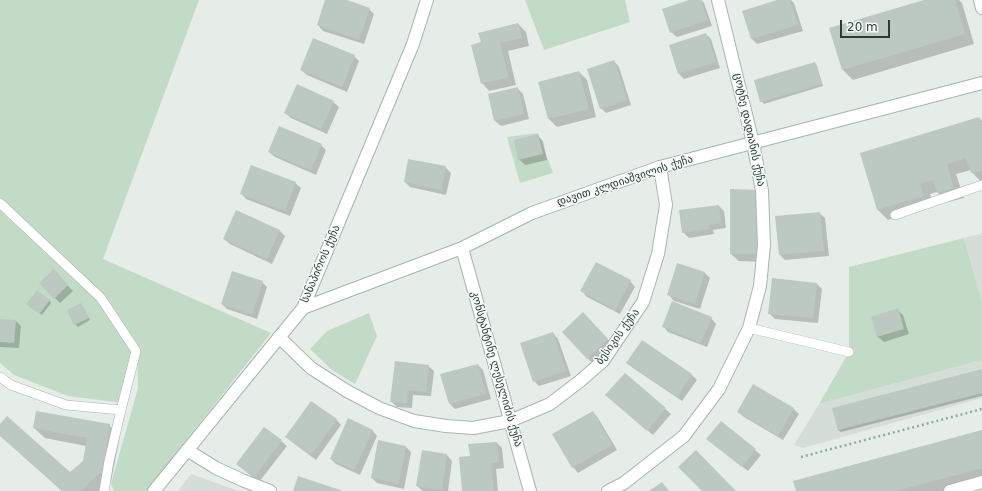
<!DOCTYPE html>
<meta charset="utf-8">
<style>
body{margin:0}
#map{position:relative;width:982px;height:491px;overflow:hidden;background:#e6ede9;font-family:"DejaVu Sans",sans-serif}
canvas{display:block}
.scale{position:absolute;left:840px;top:20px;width:50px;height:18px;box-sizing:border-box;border:2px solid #273d36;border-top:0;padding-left:5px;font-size:12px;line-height:14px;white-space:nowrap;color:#273d36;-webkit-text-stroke:3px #f6faf8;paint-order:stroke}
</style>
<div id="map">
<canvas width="982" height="491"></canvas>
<div class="scale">20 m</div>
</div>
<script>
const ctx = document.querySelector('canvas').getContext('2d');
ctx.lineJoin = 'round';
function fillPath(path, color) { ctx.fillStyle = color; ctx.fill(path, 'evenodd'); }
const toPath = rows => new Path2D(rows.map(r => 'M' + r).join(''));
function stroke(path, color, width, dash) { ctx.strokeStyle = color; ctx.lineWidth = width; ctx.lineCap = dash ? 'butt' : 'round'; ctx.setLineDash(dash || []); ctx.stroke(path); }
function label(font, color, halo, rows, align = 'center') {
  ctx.font = font + ' "DejaVu Sans","Noto Sans Georgian",sans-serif'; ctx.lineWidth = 3; ctx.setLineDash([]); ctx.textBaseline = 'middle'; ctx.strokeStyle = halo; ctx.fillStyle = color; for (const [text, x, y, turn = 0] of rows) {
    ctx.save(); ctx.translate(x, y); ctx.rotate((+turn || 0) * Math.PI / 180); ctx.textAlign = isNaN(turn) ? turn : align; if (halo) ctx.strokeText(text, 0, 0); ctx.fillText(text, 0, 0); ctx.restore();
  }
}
const built = toPath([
 [982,233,982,302,964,238],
 [982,360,982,398,803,448,794,445,819,404],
 [191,474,239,491,178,491]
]);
const green = toPath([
 [0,0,199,0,103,259,271,333,146,491,114,491,111,484,138,388,137,347,123,403,68,396,14,375,0,363],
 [525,0,625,0,630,22,544,50],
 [538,133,553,173,520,183,507,137],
 [964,238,982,302,982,360,819,404,849,352,849,267],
 [369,313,377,336,355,384,332,370,310,349,327,331]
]);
const shadow = toPath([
 [326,0,344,0,369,9,374,14,364,44,323,31,318,25],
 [692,0,701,0,704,3,712,26,677,37,671,32],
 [781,0,791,0,794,3,803,31,757,44,752,39,744,11],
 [927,0,959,0,962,3,974,44,853,80,843,70,830,29],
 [518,24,526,32,529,46,508,51,516,85,489,91,482,83,482,43],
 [706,34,711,39,720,68,684,79,679,74],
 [354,56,359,61,347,92,307,75,301,70],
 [614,61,619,67,631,105,606,113,601,108],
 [815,63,817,66,823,86,764,104,761,101],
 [579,72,587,80,596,117,557,127,549,119,539,83],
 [517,88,523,94,529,119,501,126,495,121],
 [333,102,339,107,327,134,291,118,285,113],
 [979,118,982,121,982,183,972,172,971,170,956,174,964,198,948,202,937,192,930,194,933,207,888,220,878,210,861,154],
 [538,136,543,141,547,160,525,165,519,159],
 [321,145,326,150,316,175,275,157,269,152],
 [445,167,451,173,446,195,410,187,405,182],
 [295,183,301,188,290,216,246,199,241,193],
 [758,191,766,262,739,261,731,254],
 [719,206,724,211,726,228,713,230,714,234,689,238,683,232],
 [237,211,280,231,285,236,272,264,230,244,224,239],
 [819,213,825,218,829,256,785,260,780,255],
 [53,271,73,291,60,303,40,283],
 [705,273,710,278,700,309,674,301,669,295],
 [630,281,635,287,620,314,587,297,582,291],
 [262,282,267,287,257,319,227,309,222,304],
 [817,284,822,289,818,323,775,319,769,313],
 [49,300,51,303,42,315,30,306],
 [81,304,90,320,78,327,75,324],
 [897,310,903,315,909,334,884,342,878,337,872,318],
 [583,314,613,345,593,364,563,332],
 [711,318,716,324,707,347,668,332,663,326],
 [0,320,16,321,21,326,19,348,0,347],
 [553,333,558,339,571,376,539,386,534,381],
 [628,363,692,375,697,380,682,401,633,368],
 [478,365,483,370,491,399,455,409,450,404],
 [428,366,434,371,431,396,413,395,412,408,397,407,391,401],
 [982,370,982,396,841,432,838,430,833,409],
 [625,374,671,414,653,435,612,400],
 [793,408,799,414,783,440,744,417,738,412],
 [593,412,598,418,617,450,578,473,573,467],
 [336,419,341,425,316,460,292,442,287,437],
 [721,422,761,455,748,471,713,444],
 [109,425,120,436,111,482,101,491,62,491,0,435,0,426,70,473,84,462,86,446,45,438,34,428],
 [372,430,377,436,360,475,336,464,331,459],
 [982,431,982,485,959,491,797,491],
 [281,441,287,446,259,482,237,464],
 [497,443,502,448,504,468,496,469,498,491,463,491,471,457],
 [406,447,411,452,404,489,377,483,372,478],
 [447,455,452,461,448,491,423,491,417,486]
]);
const building = toPath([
 [325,0,347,0,370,8,359,40,317,25],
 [689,0,701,0,707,20,670,33,662,9],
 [777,0,790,0,798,25,751,39,742,11],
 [924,0,955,0,965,34,842,70,829,28],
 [518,23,522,38,500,43,509,77,481,84,471,45,481,42,478,33],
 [706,33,716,62,678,74,669,45],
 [313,38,355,55,342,87,300,70],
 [614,60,627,100,600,109,587,69],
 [815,62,822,84,760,102,754,80],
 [579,71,589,109,548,119,538,82],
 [297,84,334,101,321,129,284,113],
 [518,87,524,114,494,121,488,94],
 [979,117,982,126,982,170,971,173,966,158,947,164,954,188,937,193,933,180,920,184,924,196,877,210,860,153],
 [279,126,322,144,311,170,268,152],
 [538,134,543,154,518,160,514,140],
 [408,159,446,166,441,190,404,182],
 [251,165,296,182,285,211,240,194],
 [730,189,759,190,759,254,730,254],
 [719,205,721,223,709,225,709,229,682,233,679,210],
 [236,210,280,230,267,259,223,239],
 [820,212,824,251,779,255,775,216],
 [596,262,631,280,615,310,580,291],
 [677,263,705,272,695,304,667,295],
 [54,269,68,285,54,299,39,283],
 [232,271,263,281,252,315,221,304],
 [772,278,817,283,813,318,768,314],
 [37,290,50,300,39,314,26,304],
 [672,301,712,317,701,343,662,327],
 [81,303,89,318,74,325,67,310],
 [898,308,904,329,877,337,871,317],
 [583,312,608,339,587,359,562,332],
 [0,319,16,320,14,343,0,342],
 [553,332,566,371,533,382,520,343],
 [642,340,692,374,677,397,626,363],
 [395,361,429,365,426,392,408,390,407,403,390,402],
 [478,364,486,394,449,404,440,374],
 [982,369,982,393,838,430,832,408],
 [625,373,666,408,647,431,605,395],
 [753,384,794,408,778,436,737,412],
 [311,401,337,419,311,455,285,437],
 [36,411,110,424,102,472,80,491,62,491,0,436,0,424,7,416,70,472,83,461,87,438,33,428],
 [593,411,612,445,572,468,552,434],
 [348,418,373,430,354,470,330,459],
 [721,421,756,449,742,467,706,439],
 [264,427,282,440,254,478,236,464],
 [982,430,982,468,896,491,796,491,793,481],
 [378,440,406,446,399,484,371,478],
 [497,442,499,463,491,463,494,491,462,491,459,457,470,456,468,444],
 [422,450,447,454,442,490,416,486],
 [696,450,736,491,702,491,678,467],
 [298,476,343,491,293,491],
 [662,482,669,491,649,491]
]);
const path = toPath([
 [801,457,982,409]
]);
const lane = toPath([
 [0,203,101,298,136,351,121,410,109,461,104,491],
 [895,215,982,185],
 [749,328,849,352],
 [0,377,11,385,66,405,121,410]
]);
const street = toPath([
 [462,248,530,491],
 [279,337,311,368,347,391,379,408,414,421,446,426,473,428,510,421,550,404,580,381,603,361,643,302,658,254,666,205,660,167],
 [187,450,216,468,242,480,270,491],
 [608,491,624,483,684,436,719,389,749,328,760,286,764,245,762,191,753,143,718,0],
 [950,491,982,482]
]);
const secondary = toPath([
 [980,0,982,8],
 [303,308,462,248,532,213,660,167,982,83],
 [154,491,303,308,413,44,427,0]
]);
const streetNames = [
 ["ცოტნე დადიანის ქუჩა",749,130,78],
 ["დავით კლდიაშვილის ქუჩა",625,181,-18],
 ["სანაპიროს ქუჩა",321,264,-67],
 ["ბესიკის ქუჩა",618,337,-54],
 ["კონსტანტინე ლესელიძის ქუჩა",496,369,74]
];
fillPath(built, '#d4ddd8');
fillPath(green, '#c2dbc7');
fillPath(shadow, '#0003');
fillPath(building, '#bcc8c2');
stroke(lane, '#a9b5b0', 10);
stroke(street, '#a9b5b0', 14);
stroke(secondary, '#a3b5ad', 14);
stroke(path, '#8aad9f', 2.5, [2, 3]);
stroke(lane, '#fff', 9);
stroke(street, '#fff', 12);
stroke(secondary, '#fff', 12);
label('11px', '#273d36', '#f6faf8', streetNames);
</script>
